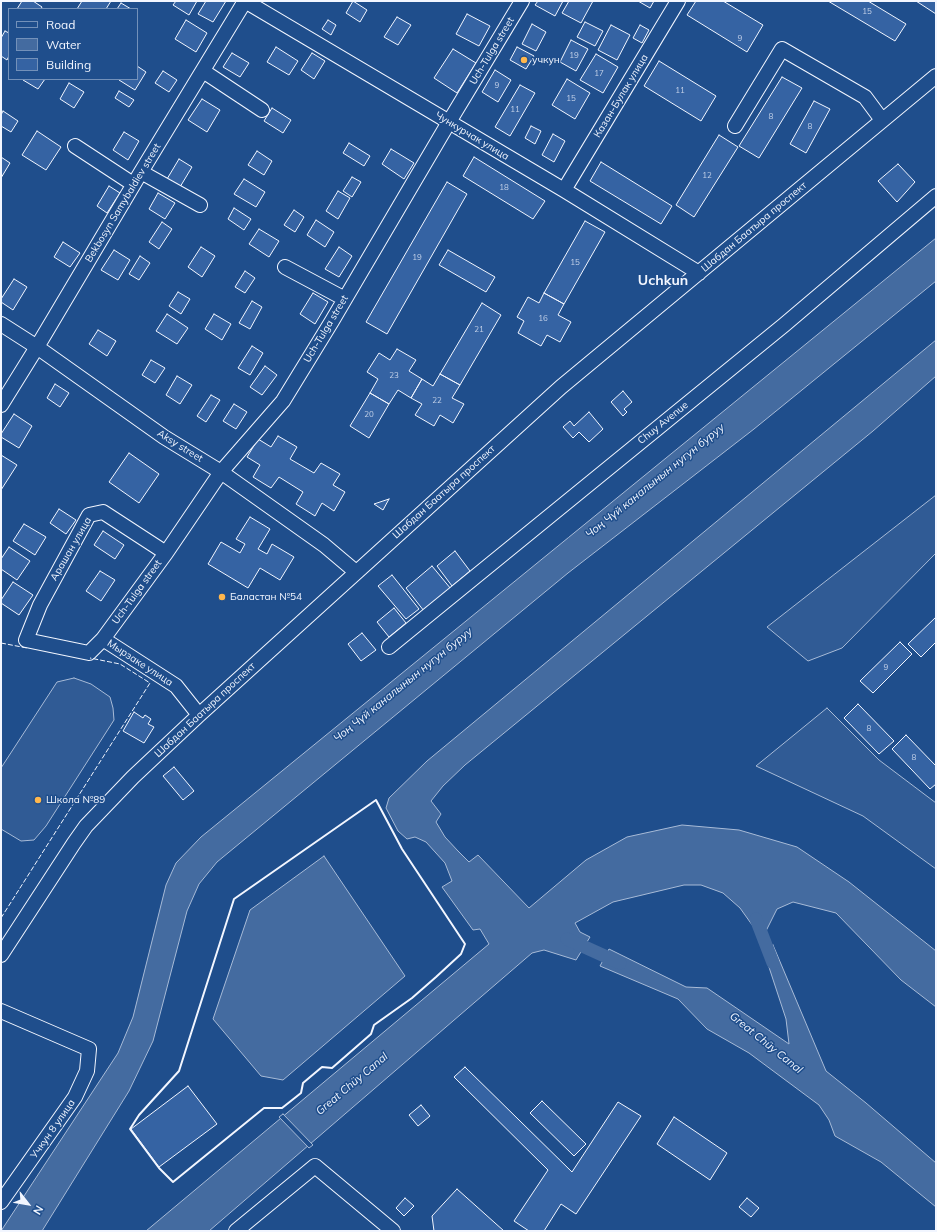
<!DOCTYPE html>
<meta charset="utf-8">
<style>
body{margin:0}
#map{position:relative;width:937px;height:1232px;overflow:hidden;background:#1f4e8c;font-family:Mulish,sans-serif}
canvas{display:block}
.frame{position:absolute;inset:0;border:2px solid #f2f6ff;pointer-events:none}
.legend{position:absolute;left:8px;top:8px;width:130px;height:72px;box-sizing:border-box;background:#1f4e8c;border:1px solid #7391ba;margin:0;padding:5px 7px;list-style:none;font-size:12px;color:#f2f6ff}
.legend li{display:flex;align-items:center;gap:8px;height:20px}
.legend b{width:20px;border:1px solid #7391ba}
.north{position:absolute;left:8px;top:1184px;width:40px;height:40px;-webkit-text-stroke:3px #1f4e8c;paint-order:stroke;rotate:121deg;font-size:11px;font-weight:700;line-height:16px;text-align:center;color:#f2f6ff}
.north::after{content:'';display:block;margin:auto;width:14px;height:18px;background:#f2f6ff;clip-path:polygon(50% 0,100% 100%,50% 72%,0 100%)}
</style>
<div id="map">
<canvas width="937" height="1232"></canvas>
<div class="frame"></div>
<ul class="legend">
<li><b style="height:5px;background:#1f4e8c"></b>Road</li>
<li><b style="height:11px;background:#446ba0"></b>Water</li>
<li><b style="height:11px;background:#3563a3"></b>Building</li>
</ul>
<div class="north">N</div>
</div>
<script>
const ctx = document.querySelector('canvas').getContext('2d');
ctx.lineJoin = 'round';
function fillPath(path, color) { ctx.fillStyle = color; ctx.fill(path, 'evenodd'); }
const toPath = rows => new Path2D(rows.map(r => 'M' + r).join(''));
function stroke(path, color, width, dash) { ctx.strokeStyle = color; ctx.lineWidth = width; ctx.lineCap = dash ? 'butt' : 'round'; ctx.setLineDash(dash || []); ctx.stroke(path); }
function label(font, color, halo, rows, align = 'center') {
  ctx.font = font + ' Mulish,sans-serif'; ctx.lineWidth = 3; ctx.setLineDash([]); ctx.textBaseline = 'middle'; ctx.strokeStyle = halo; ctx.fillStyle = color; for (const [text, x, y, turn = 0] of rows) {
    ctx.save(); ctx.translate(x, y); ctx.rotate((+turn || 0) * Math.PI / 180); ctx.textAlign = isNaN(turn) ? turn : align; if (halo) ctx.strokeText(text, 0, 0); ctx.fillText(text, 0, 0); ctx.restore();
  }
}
const built = toPath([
 [936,495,936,553,842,648,808,661,767,627,936,495],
 [74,678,91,684,110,697,113,708,114,720,46,826,34,840,21,841,1,829,1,768,57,682,74,678],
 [827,708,879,760,936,803,936,869,863,816,756,766,827,708]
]);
const water = toPath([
 [936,238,936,281,754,429,568,573,217,862,199,884,187,911,153,1041,129,1091,42,1231,1,1231,118,1053,133,1017,166,885,176,863,201,837,936,238],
 [936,340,936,376,873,431,465,765,443,786,431,801,441,814,436,822,445,837,458,851,469,862,478,855,529,908,586,860,627,837,682,825,739,830,797,847,849,882,936,951,936,1007,901,980,836,913,793,902,777,909,765,933,760,936,740,908,723,893,701,885,684,885,613,902,575,923,580,932,590,937,576,960,544,950,532,953,209,1231,146,1231,489,944,480,929,473,930,442,887,452,881,445,863,426,842,415,837,407,839,398,831,386,808,389,798,427,761,936,340],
 [324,856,405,976,283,1080,261,1076,213,1019,250,910,324,856],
 [773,945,826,1071,866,1103,936,1163,936,1207,881,1162,835,1136,829,1120,819,1105,749,1053,707,1029,678,999,600,966,609,949,686,987,707,988,789,1044,786,1019,763,949,773,945]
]);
const pier = toPath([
 [283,1114,313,1145,309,1148,279,1117,283,1114]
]);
const canal = toPath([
 [756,919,773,963],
 [567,939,620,963]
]);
const building = toPath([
 [22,1,33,1,42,7,41,9,17,9,22,1],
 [82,1,111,1,106,9,77,9,82,1],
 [176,1,197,1,189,15,173,5,176,1],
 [206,1,226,1,213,22,198,14,206,1],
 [353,1,367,10,360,22,346,13,353,1],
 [538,1,563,1,555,16,535,5,538,1],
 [569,1,593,1,581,23,562,13,569,1],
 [638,1,654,1,650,8,638,1],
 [696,1,723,1,763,25,747,52,687,15,696,1],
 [828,1,868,1,906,24,895,41,828,1],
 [916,1,936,1,936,14,916,1],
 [121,3,131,9,117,9,121,3],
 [467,14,490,26,479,46,456,34,467,14],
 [397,17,411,25,398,45,384,37,397,17],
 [186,20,207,33,196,52,175,39,186,20],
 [328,20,336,25,331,35,322,29,328,20],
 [585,22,603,31,595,46,577,37,585,22],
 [532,24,546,32,536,51,522,44,532,24],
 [611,25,630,35,617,60,598,50,611,25],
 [640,25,649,30,642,43,633,38,640,25],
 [5,31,9,33,9,56,7,60,1,56,1,38,5,31],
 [571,40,588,49,576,71,560,62,571,40],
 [276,47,298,61,289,75,267,62,276,47],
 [517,47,534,56,526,69,510,60,517,47],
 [453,49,476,63,457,93,434,78,453,49],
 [232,53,249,63,240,77,223,67,232,53],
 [312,53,325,61,314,79,301,70,312,53],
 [596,54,618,67,603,93,580,80,596,54],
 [659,61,716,96,701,121,644,86,659,61],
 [137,66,146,72,135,90,119,80,120,79,137,79,137,66],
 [495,70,511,80,498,102,482,92,495,70],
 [163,71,177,80,169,92,155,83,163,71],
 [782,77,802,88,759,158,739,146,782,77],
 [24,79,45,79,38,89,23,80,24,79],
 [567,79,590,93,575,119,552,105,567,79],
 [69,83,84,92,74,108,60,99,69,83],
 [520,85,535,93,510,136,495,127,520,85],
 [119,91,134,100,129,107,115,98,119,91],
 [202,99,220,110,207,132,188,120,202,99],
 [814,101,830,109,806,153,790,144,814,101],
 [272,108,291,120,283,133,264,121,272,108],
 [3,111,18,121,11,132,1,126,1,115,3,111],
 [531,126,541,131,535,144,525,138,531,126],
 [37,131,61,147,46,170,22,155,37,131],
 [124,132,139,141,128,160,113,150,124,132],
 [553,134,565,141,554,162,542,155,553,134],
 [719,135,738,147,694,217,676,205,719,135],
 [349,143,370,156,364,166,343,153,349,143],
 [391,149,414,163,404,179,382,164,391,149],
 [257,151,272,161,264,175,248,165,257,151],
 [1,157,10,163,1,178,1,157],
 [474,157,545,201,533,219,463,176,474,157],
 [179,159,192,167,180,187,167,179,179,159],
 [601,162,672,206,661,224,590,181,601,162],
 [898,164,915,182,897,202,878,181,898,164],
 [352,177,361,182,352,197,343,191,352,177],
 [244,179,265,192,256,207,234,194,244,179],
 [447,182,467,194,387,334,366,322,447,182],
 [109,186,120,193,107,213,97,206,109,186],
 [338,191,350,198,338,219,326,211,338,191],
 [158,193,175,203,165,219,149,209,158,193],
 [234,208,251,219,244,230,228,219,234,208],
 [294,210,304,217,295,232,284,225,294,210],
 [316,220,334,232,325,247,307,235,316,220],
 [585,221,605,232,564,304,544,293,585,221],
 [162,222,172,229,159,249,149,242,162,222],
 [259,229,279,241,269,257,249,244,259,229],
 [63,242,80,253,70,267,54,257,63,242],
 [201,247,215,256,202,277,188,267,201,247],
 [339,247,352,256,339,277,325,269,339,247],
 [114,250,130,260,118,280,101,270,114,250],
 [448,250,495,277,486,292,439,265,448,250],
 [140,256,150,263,139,280,129,274,140,256],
 [245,271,255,278,245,293,235,287,245,271],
 [14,279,27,287,13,310,1,302,1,299,14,279],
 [178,292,190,299,181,314,169,306,178,292],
 [313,293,328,302,315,324,300,314,313,293],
 [544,293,564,304,558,315,571,322,560,342,547,335,541,346,518,333,524,321,517,317,528,297,539,303,544,293],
 [252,301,262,307,250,329,239,323,252,301],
 [482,303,501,315,460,385,440,374,482,303],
 [167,314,188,328,177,344,156,331,167,314],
 [214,314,231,324,222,340,205,329,214,314],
 [98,330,116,341,107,356,89,344,98,330],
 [252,346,263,353,250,375,238,368,252,346],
 [397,349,416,360,409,371,422,379,411,398,398,390,389,404,370,393,378,379,367,372,379,353,390,360,397,349],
 [151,360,165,368,155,383,142,375,151,360],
 [265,366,277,375,262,395,250,387,265,366],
 [440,374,460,385,452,398,464,404,453,423,440,415,434,426,415,415,422,404,411,398,422,379,433,386,440,374],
 [177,376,192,385,180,404,166,395,177,376],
 [55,384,69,393,60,407,47,398,55,384],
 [623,391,632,402,624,409,627,412,623,416,611,402,623,391],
 [370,393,389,404,369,438,350,426,370,393],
 [211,395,220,400,206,422,197,416,211,395],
 [234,404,247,412,236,429,223,421,234,404],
 [589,412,603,429,589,442,579,432,573,438,563,427,570,421,574,426,589,412],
 [14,414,32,426,19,448,1,437,1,434,14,414],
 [278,436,297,447,290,459,314,473,321,463,340,474,333,485,345,492,334,511,322,503,315,516,296,504,303,492,279,477,271,488,253,477,260,465,247,457,258,439,271,447,278,436],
 [129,453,159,474,139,503,109,482,129,453],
 [1,455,17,465,1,490,1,455],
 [389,499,383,510,374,504,389,499],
 [59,509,76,520,66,534,50,523,59,509],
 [250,517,270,529,258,549,267,554,272,544,294,557,280,580,260,568,248,588,208,564,221,542,240,553,245,544,236,539,250,517],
 [24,524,46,537,35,555,13,541,24,524],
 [103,531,124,545,115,559,94,545,103,531],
 [9,547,30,561,17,580,1,569,1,559,9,547],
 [455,551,470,571,452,586,437,566,455,551],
 [432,566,451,589,424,611,406,588,432,566],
 [100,571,115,580,101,601,86,591,100,571],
 [392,575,419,609,406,619,378,586,392,575],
 [13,582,33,595,19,615,1,603,1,600,13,582],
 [394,608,406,623,389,637,377,622,394,608],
 [936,617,936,642,921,657,908,644,936,617],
 [362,633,376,650,361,661,348,644,362,633],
 [900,642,912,654,873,693,860,681,900,642],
 [858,704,894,741,879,754,844,718,858,704],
 [134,712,143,718,145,715,151,719,148,724,154,727,144,743,123,731,134,712],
 [906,735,936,766,936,784,930,789,892,749,906,735],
 [174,767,194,791,183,800,163,776,174,767],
 [465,1067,572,1172,618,1102,641,1116,576,1214,561,1204,544,1231,529,1231,514,1221,548,1170,454,1077,465,1067],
 [188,1086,217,1124,159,1167,131,1129,188,1086],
 [542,1101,586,1144,574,1156,530,1113,542,1101],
 [421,1105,430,1116,418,1126,409,1115,421,1105],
 [674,1117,727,1153,710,1180,657,1144,674,1117],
 [457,1189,504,1231,434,1231,432,1216,457,1189],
 [405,1198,414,1206,404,1216,396,1208,405,1198],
 [747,1198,759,1208,751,1217,739,1207,747,1198]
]);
const minor = toPath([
 [203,71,262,110],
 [735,126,782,49,865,97,882,120],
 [75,146,133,184],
 [141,172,200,205],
 [564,190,678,1],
 [285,267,345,299],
 [1,324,37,347,164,437,221,472,324,545,356,572],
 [1,405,37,347,141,172,245,1,564,190,699,273],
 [166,553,103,512,89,515,40,605,26,640,89,653,103,639,176,686,199,715],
 [103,639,166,553,221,472,283,401,332,321,449,122,522,1],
 [389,647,784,325,936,196],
 [1,955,74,843,86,826,133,777,199,715,561,387,936,76],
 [1,1011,89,1049,87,1071,75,1097,1,1202],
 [236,1231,315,1166,393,1231]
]);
const fence = toPath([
 [1,643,27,648],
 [1,918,150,683,120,664,90,658]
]);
const wall = toPath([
 [376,800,402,849,465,944,461,954,436,977,412,998,374,1025,371,1034,332,1068,322,1067,303,1083,301,1093,282,1108,264,1108,173,1182,159,1168,130,1129,139,1115,179,1071,234,899,376,800]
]);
const markers = [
 [524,60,4,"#ffb74d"],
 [222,597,4,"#ffb74d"],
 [38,800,4,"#ffb74d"]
];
const numberNames = [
 ["15",867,12],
 ["9",740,39],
 ["19",574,56],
 ["17",599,74],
 ["9",497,86],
 ["11",680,91],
 ["15",571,99],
 ["11",515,110],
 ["8",771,117],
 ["8",810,127],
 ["12",707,176],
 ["18",504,188],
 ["19",417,258],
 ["15",575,263],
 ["16",543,319],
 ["21",479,330],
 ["23",394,376],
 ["22",437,401],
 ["20",369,415],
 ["9",886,668],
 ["8",869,729],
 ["8",914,758]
];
const streetNames = [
 ["Uch-Tulga street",492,51,-59],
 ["Казан-Булак улица",621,96,-59],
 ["Чункурчак улица",472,136,31],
 ["Bekbosyn Samybaldiev street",123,203,-59],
 ["Шабдан Баатыра проспект",754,227,-40],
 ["Uch-Tulga street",326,329,-59],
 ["Chuy Avenue",663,423,-39],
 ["Aksy street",180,446,32],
 ["Шабдан Баатыра проспект",444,492,-42],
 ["Арашан улица",71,549,-60],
 ["Uch-Tulga street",137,592,-54],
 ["Мырзаке улица",140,663,33],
 ["Шабдан Баатыра проспект",205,710,-43],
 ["Учкун 8 улица",53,1129,-55]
];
const poiNames = [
 ["учкун",532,60],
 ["Баластан №54",230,597],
 ["Школа №89",46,800]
];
const waterNames = [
 ["Чоң Чүй каналынын нугун буруу",655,481,-39],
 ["Чоң Чүй каналынын нугун буруу",403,685,-39],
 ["Great Chüy Canal",766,1043,39],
 ["Great Chüy Canal",352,1084,-40]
];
const districtNames = [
 ["Uchkun",663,281]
];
fillPath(built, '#305b95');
stroke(built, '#a8bbd7', 1);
fillPath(water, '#446ba0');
stroke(water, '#a8bbd7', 1);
fillPath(pier, '#1f4e8c');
stroke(pier, '#a8bbd7', 1);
stroke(canal, '#446ba0', 13);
fillPath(building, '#3563a3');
stroke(building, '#f2f6ff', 1);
stroke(minor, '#f2f6ff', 16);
stroke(minor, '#1f4e8c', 14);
stroke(fence, '#f2f6ff', 1, [5, 2]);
stroke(wall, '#f2f6ff', 2);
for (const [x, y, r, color] of markers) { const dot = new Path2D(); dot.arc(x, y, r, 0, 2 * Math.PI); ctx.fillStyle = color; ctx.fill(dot); stroke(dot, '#1f4e8c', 1.5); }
label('8px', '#c3d1e8', null, numberNames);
label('10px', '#f2f6ff', '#1f4e8c', streetNames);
label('10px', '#f2f6ff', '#1f4e8c', poiNames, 'left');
label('italic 11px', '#f2f6ff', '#1f4e8c', waterNames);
label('bold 14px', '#f2f6ff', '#1f4e8c', districtNames);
</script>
